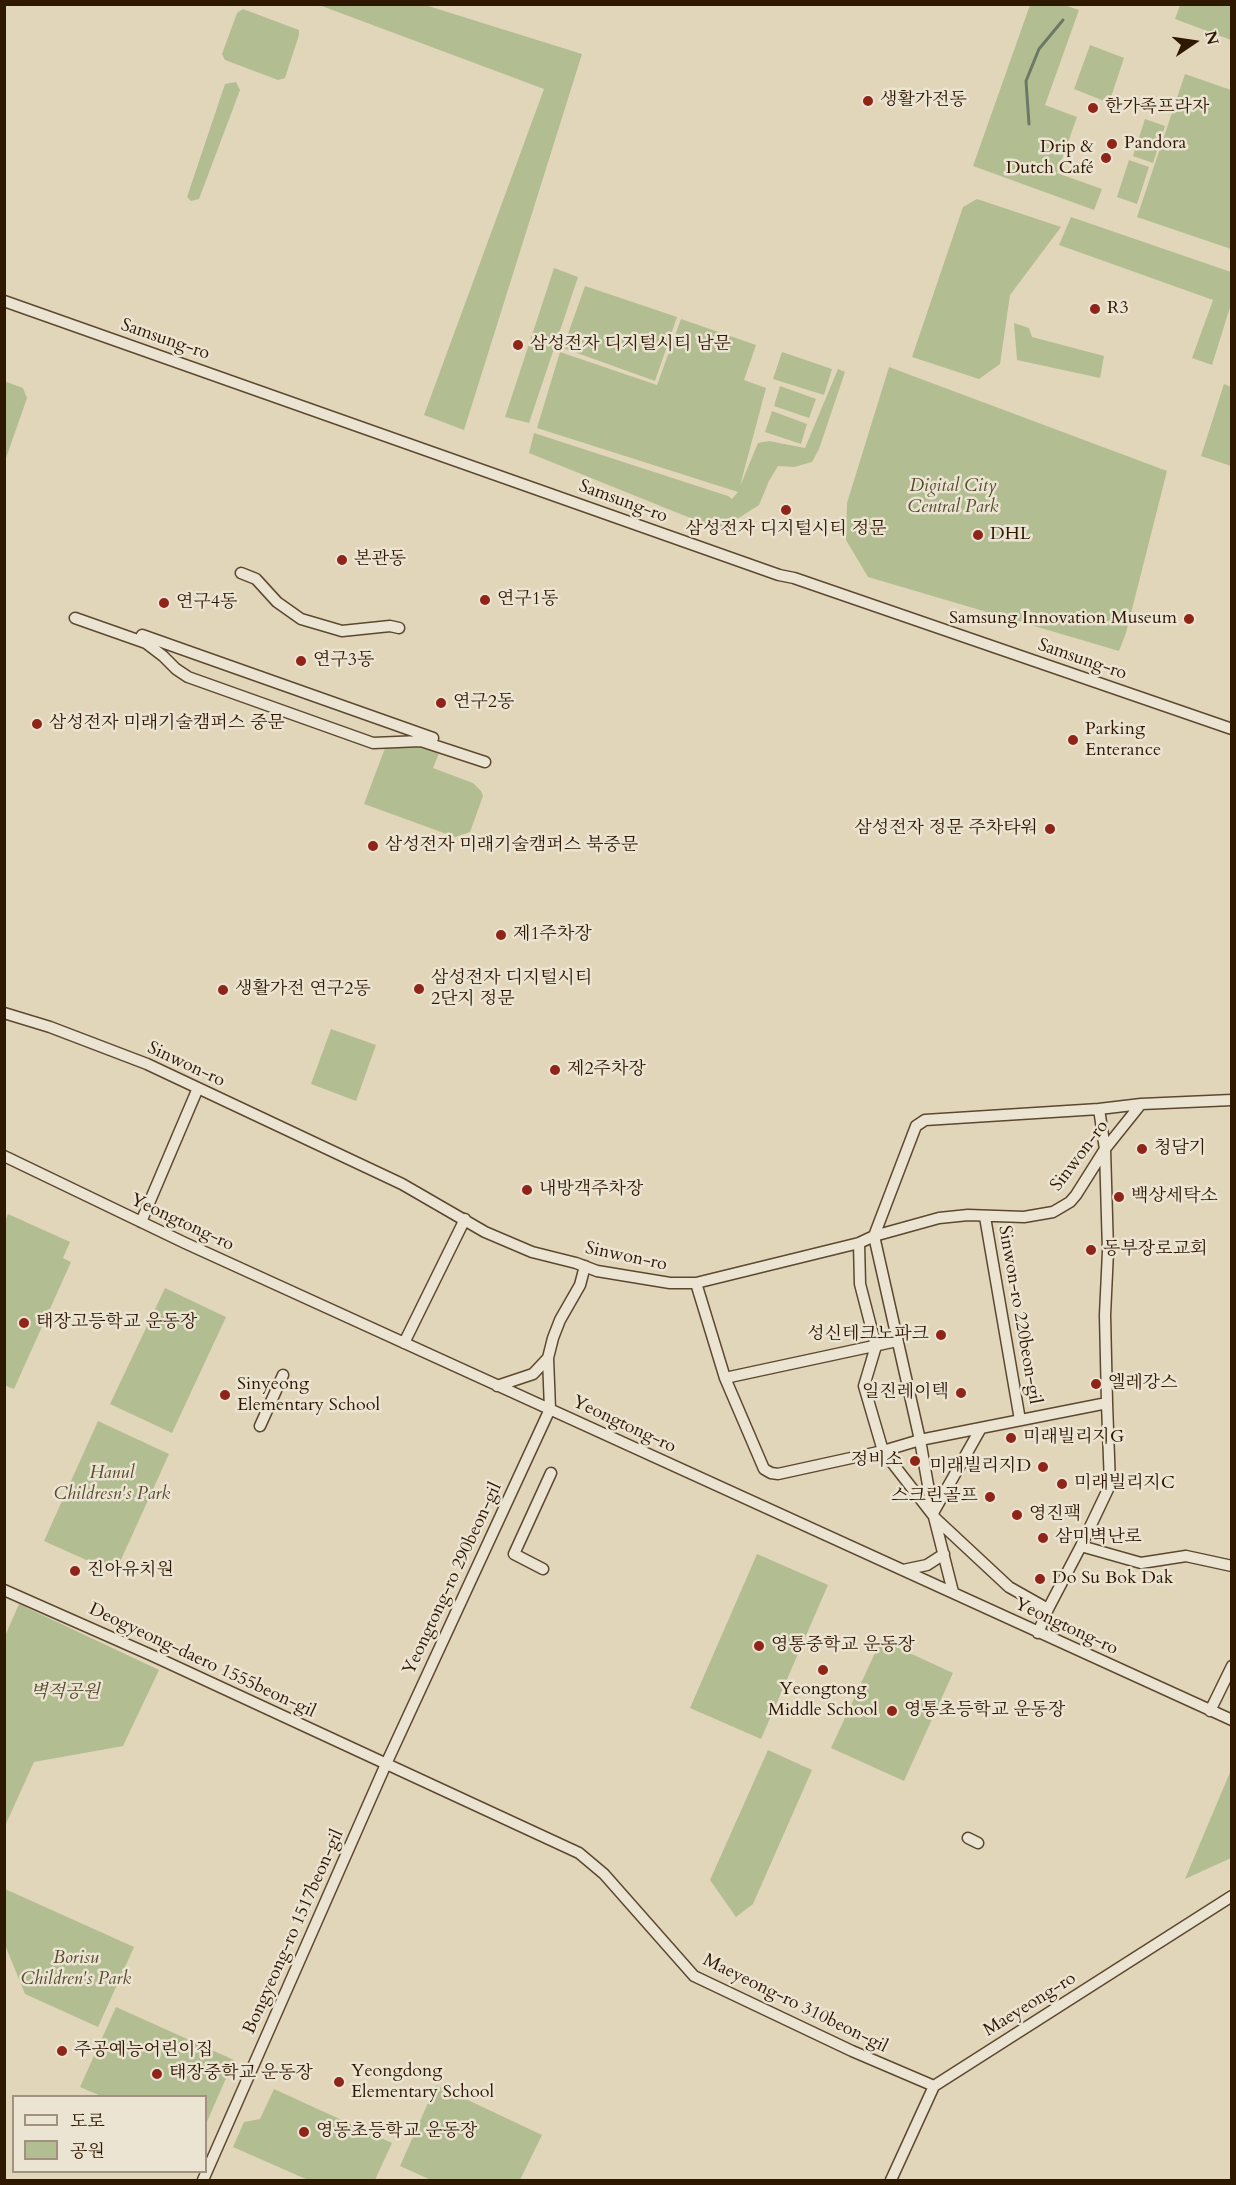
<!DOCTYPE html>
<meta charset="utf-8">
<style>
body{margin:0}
#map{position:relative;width:1236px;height:2185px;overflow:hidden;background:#e2d6ba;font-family:Cardo,"Noto Serif KR",serif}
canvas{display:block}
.frame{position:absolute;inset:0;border:6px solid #2f1800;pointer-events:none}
.legend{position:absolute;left:12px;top:2095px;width:195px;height:78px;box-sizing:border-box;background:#ece4d2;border:2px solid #a0927e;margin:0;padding:8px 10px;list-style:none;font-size:18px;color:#2f1800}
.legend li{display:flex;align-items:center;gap:12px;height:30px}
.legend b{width:30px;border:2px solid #a0927e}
.north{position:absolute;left:1164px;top:12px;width:60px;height:60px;-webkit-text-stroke:4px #ece4d2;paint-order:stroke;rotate:77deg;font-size:16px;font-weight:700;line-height:24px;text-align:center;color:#2f1800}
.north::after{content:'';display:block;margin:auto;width:21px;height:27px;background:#2f1800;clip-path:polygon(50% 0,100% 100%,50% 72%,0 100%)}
</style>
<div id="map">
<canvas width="1236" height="2185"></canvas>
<div class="frame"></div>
<ul class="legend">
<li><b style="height:8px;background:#ece4d2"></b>도로</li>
<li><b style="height:16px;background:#b2be91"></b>공원</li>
</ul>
<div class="north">N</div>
</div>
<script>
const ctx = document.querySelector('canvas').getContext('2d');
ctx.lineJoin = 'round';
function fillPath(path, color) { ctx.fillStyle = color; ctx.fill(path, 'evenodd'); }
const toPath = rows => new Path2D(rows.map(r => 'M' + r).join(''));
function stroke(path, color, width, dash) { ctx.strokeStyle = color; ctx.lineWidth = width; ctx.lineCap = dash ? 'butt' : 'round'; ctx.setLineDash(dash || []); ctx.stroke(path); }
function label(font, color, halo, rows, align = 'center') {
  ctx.font = font + ' Cardo,"Noto Serif KR",serif'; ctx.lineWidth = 5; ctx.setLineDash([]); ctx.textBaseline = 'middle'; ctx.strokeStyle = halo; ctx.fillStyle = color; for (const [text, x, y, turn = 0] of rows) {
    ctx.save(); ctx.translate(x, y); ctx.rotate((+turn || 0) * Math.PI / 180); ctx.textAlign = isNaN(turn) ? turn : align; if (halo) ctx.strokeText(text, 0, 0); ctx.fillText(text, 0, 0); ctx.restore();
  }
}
const green = toPath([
 [319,5,425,5,582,54,464,430,424,415,544,89],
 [1030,5,1064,5,1079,10,1045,105,1077,117,1057,173,1102,189,1094,210,973,166],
 [1180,5,1231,5,1231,40,1175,19],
 [243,9,299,30,299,35,285,78,278,80,225,60,222,54,237,13],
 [1090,45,1124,58,1109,103,1074,89],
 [1185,74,1231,90,1231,249,1137,217],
 [236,82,240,90,199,199,191,201,187,197,225,84],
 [1145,119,1165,126,1153,163,1133,156],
 [1129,160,1149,167,1137,204,1117,197],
 [977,199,1061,227,1010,295,1000,364,979,379,912,357,963,207],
 [1071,217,1231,272,1231,304,1212,365,1192,358,1213,300,1059,245],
 [554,268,578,277,529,423,505,417],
 [585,286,677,317,655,381,563,348],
 [681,319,756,345,744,380,766,388,740,486,758,443,769,441,805,448,838,369,845,372,819,449,812,462,794,467,778,466,769,481,759,505,720,530,529,453,534,433,728,496,732,499,738,492,537,428,560,352,657,385],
 [1014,323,1029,328,1032,337,1104,356,1100,378,1017,360],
 [782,352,832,369,824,395,773,379],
 [889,367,1167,471,1126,633,1119,651,868,577,846,540,847,503],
 [4,381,23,388,27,398,5,461],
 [1224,384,1231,387,1231,466,1201,456],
 [780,386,816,399,809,418,774,406],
 [772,411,807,424,801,444,765,432],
 [417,744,440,751,433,768,473,783,481,791,483,796,470,832,455,837,364,804,385,748],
 [331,1029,376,1045,356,1101,311,1084],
 [8,1214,70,1242,63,1258,71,1262,14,1389,4,1385,4,1223],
 [165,1288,226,1317,172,1433,110,1404],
 [98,1421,169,1454,115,1573,44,1541],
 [757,1554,828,1585,761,1739,690,1708],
 [19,1604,159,1670,123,1746,34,1762,5,1826,5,1636],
 [881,1640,953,1673,904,1781,831,1748],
 [768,1750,812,1770,753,1904,736,1917,710,1880],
 [1231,1770,1231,1858,1185,1879],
 [5,1889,134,1947,98,2027,25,1994,5,1945],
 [116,2007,234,2060,206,2124,206,2096,101,2096,80,2087],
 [436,2085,542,2135,520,2180,431,2180,400,2166],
 [274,2089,392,2143,375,2180,308,2180,233,2147,244,2122,260,2119]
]);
const stream = toPath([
 [1029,124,1026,81,1039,49,1063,20]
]);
const minor = toPath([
 [4,301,779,575,794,578,1232,729],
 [241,573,256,579,277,602,301,619,342,631,390,626,399,628],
 [75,618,146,643,163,656,176,669,188,677,373,743,421,741,485,762],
 [142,635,433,738],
 [4,1013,50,1027,147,1064,402,1184,485,1232,532,1252,576,1263,597,1271,670,1283,696,1283,859,1243,874,1236,939,1218,968,1215,1024,1217,1053,1212,1070,1202,1076,1195,1105,1149,1141,1104,1232,1100],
 [1099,1109,1105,1149,1108,1251,1105,1315,1107,1403],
 [4,1156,185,1243,1232,1720],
 [985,1217,1020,1420],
 [141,1222,198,1088],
 [859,1243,860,1284,876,1346,864,1386,883,1451,936,1519,1009,1587,1048,1609],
 [696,1283,725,1378,764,1469,771,1473,778,1474,883,1451,920,1440,1107,1403,1110,1485,1081,1546,1048,1609,1038,1633],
 [404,1343,465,1219],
 [725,1378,897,1341],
 [497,1386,533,1374,548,1358],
 [260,1426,283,1375],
 [933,1513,981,1428],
 [1081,1546,1141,1563,1186,1556,1232,1566],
 [543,1569,514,1554,551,1473],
 [903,1570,927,1565,944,1554],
 [4,1590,151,1655,579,1853,604,1874,694,1976,852,2051,934,2086],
 [953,1592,933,1513,920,1440,874,1236,916,1126,925,1120,1099,1109,1141,1104],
 [1210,1711,1232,1666],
 [968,1838,978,1843],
 [203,2180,386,1764,550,1409,548,1358,553,1338,560,1320,580,1285,585,1266],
 [891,2180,934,2086,1232,1896]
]);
const markers = [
 [868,101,6,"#8f2418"],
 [1093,108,6,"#8f2418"],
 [1112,144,6,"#8f2418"],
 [1106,158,6,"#8f2418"],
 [1095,309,6,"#8f2418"],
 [518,345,6,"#8f2418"],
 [786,510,6,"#8f2418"],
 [978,535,6,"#8f2418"],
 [342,560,6,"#8f2418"],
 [485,600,6,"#8f2418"],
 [164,603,6,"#8f2418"],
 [1189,619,6,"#8f2418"],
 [301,661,6,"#8f2418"],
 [441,703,6,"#8f2418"],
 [37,724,6,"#8f2418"],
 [1073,740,6,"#8f2418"],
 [1050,829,6,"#8f2418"],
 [373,846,6,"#8f2418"],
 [501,935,6,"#8f2418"],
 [419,989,6,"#8f2418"],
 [223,990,6,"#8f2418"],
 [555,1070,6,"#8f2418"],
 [1142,1149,6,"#8f2418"],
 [527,1190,6,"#8f2418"],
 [1119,1197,6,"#8f2418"],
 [1091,1250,6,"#8f2418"],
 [24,1323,6,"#8f2418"],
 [941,1335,6,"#8f2418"],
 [1096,1384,6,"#8f2418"],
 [961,1393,6,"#8f2418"],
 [225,1395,6,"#8f2418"],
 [1011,1438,6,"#8f2418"],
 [915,1461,6,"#8f2418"],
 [1043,1467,6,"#8f2418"],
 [1062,1484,6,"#8f2418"],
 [990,1497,6,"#8f2418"],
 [1017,1515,6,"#8f2418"],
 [1043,1538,6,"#8f2418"],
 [75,1571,6,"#8f2418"],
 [1040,1579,6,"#8f2418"],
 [759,1646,6,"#8f2418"],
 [823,1670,6,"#8f2418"],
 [892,1711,6,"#8f2418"],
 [62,2051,6,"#8f2418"],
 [157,2074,6,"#8f2418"],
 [339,2082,6,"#8f2418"],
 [304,2132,6,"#8f2418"]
];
const poiNames = [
 ["생활가전동",880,101],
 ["한가족프라자",1105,108],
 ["Pandora",1124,144],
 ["Drip &",1094,148,"right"],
 ["Dutch Café",1094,169,"right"],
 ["R3",1107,309],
 ["삼성전자 디지털시티 남문",530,345],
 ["삼성전자 디지털시티 정문",786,530,"center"],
 ["DHL",990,535],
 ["본관동",354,560],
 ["연구1동",497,600],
 ["연구4동",176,603],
 ["Samsung Innovation Museum",1177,619,"right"],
 ["연구3동",313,661],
 ["연구2동",453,703],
 ["삼성전자 미래기술캠퍼스 중문",49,724],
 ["Parking",1085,730],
 ["Enterance",1085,751],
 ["삼성전자 정문 주차타워",1038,829,"right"],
 ["삼성전자 미래기술캠퍼스 북중문",385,846],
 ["제1주차장",513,935],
 ["삼성전자 디지털시티",431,979],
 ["2단지 정문",431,1000],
 ["생활가전 연구2동",235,990],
 ["제2주차장",567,1070],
 ["청담기",1154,1149],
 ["내방객주차장",539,1190],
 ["백상세탁소",1131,1197],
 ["동부장로교회",1103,1250],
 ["태장고등학교 운동장",36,1323],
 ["성신테크노파크",929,1335,"right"],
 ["엘레강스",1108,1384],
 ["Sinyeong",237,1385],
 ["Elementary School",237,1406],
 ["일진레이텍",949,1393,"right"],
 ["미래빌리지G",1023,1438],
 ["정비소",903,1461,"right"],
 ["미래빌리지D",1031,1467,"right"],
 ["미래빌리지C",1074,1484],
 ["스크린골프",978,1497,"right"],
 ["영진팩",1029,1515],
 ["삼미벽난로",1055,1538],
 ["진아유치원",87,1571],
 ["Do Su Bok Dak",1052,1579],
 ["영통중학교 운동장",771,1646],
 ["Yeongtong",823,1690,"center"],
 ["Middle School",823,1711,"center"],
 ["영통초등학교 운동장",904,1711],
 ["주공예능어린이집",74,2051],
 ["Yeongdong",351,2072],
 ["Elementary School",351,2093],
 ["태장중학교 운동장",169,2074],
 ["영동초등학교 운동장",316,2132]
];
const streetNames = [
 ["Samsung-ro",165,340,19],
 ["Samsung-ro",623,502,20],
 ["Samsung-ro",1082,660,19],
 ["Sinwon-ro",186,1065,25],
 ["Sinwon-ro",1080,1156,-53],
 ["Yeongtong-ro",182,1223,25],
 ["Sinwon-ro",626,1257,12],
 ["Sinwon-ro 220beon-gil",1019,1315,80],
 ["Yeongtong-ro",624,1425,25],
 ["Yeongtong-ro 290beon-gil",453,1579,-65],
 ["Yeongtong-ro",1066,1627,25],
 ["Deogyeong-daero 1555beon-gil",202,1661,25],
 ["Bongyeong-ro 1517beon-gil",294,1932,-66],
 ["Maeyeong-ro 310beon-gil",795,2004,26],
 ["Maeyeong-ro",1030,2005,-32]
];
const parkNames = [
 ["Digital City",953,487],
 ["Central Park",953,508],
 ["Hanul",112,1474],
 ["Childresn's Park",112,1495],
 ["벽적공원",65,1693],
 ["Borisu",76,1959],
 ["Children's Park",76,1980]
];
fillPath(green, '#b2be91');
stroke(stream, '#6d7966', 3);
stroke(minor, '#5c482e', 13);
stroke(minor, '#ece4d2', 10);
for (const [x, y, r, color] of markers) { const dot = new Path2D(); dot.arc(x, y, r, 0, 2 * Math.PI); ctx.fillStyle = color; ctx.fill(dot); stroke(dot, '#ece4d2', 2); }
label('18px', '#2f1800', '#ece4d2', poiNames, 'left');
label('18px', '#2f1800', '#ece4d2', streetNames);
label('italic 18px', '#564a2c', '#ece4d2', parkNames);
</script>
